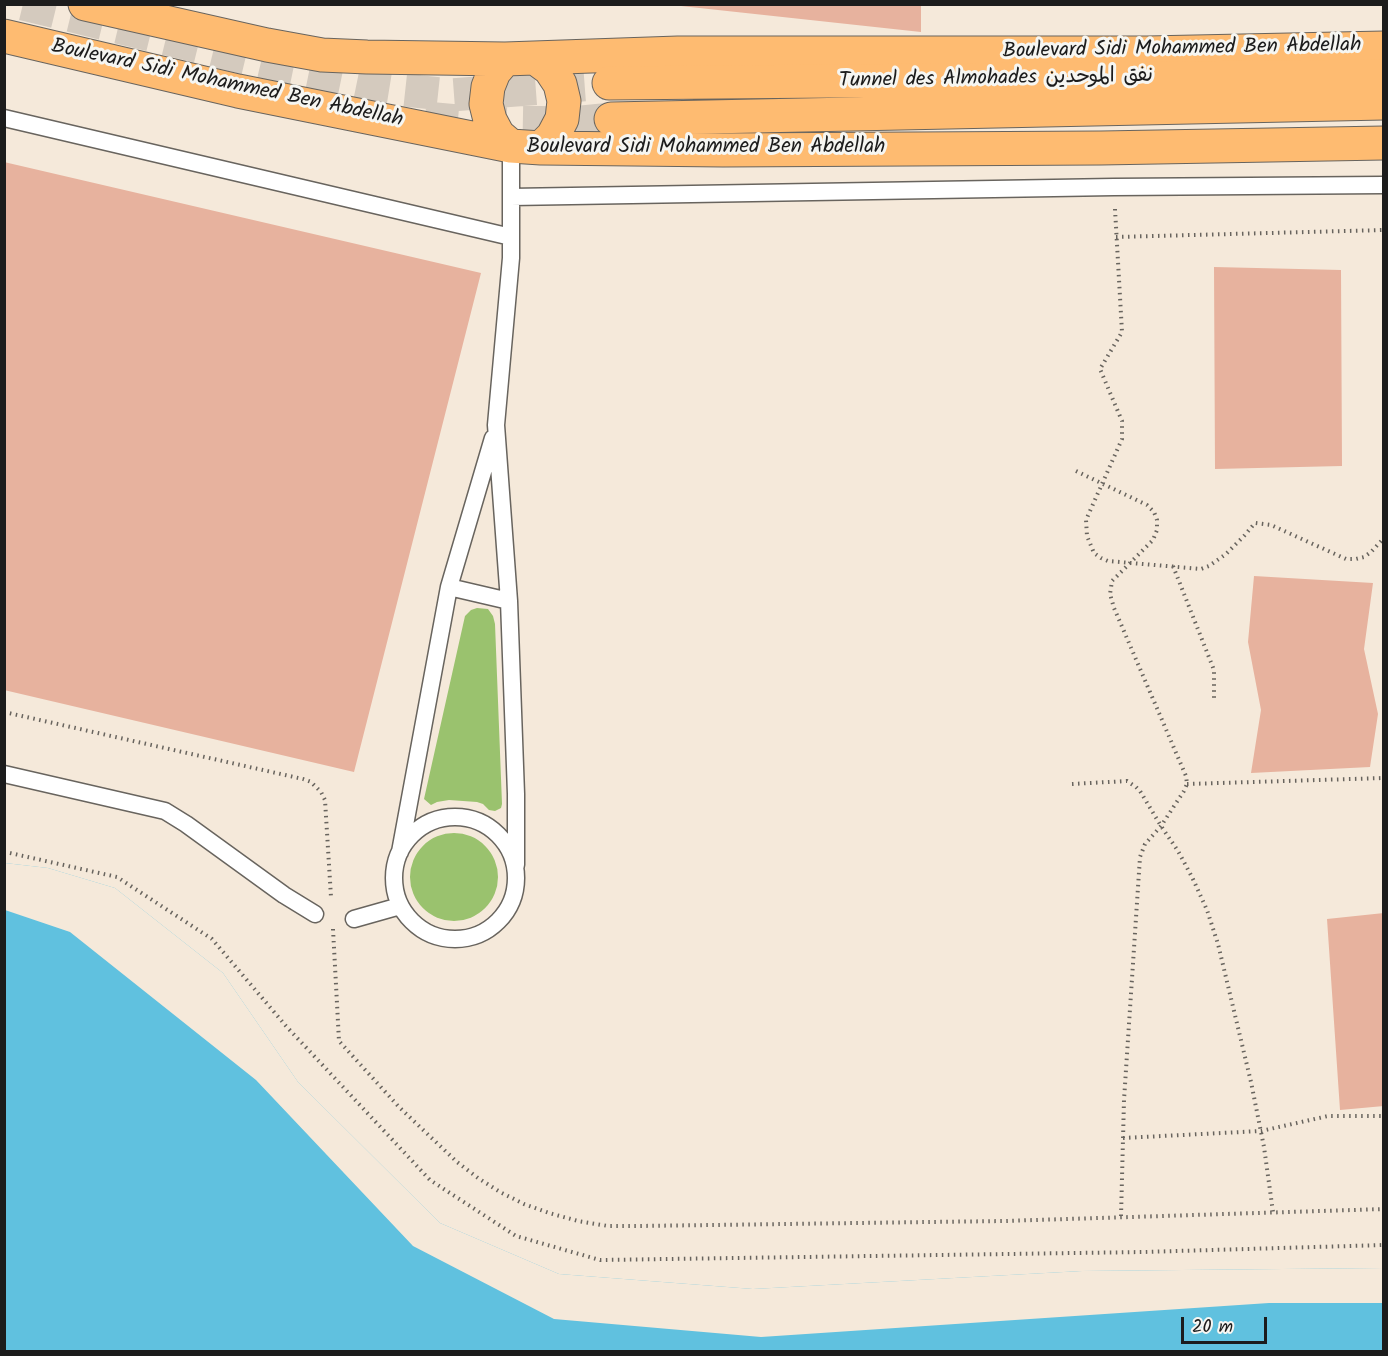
<!DOCTYPE html>
<meta charset="utf-8">
<style>
body{margin:0}
#map{position:relative;width:1388px;height:1356px;overflow:hidden;background:#f5e9da;font-family:Kalam,sans-serif}
canvas{display:block}
.frame{position:absolute;inset:0;border:6px solid #1c1c1c;pointer-events:none}
.scale{position:absolute;left:1181px;top:1317px;width:86px;height:27px;box-sizing:border-box;border:3px solid #1c1c1c;border-top:0;padding-left:8px;font-size:18px;line-height:21px;white-space:nowrap;color:#1c1c1c;-webkit-text-stroke:4px #f6f6f2;paint-order:stroke}
</style>
<div id="map">
<canvas width="1388" height="1356"></canvas>
<div class="frame"></div>
<div class="scale">20 m</div>
</div>
<script>
const ctx = document.querySelector('canvas').getContext('2d');
ctx.lineJoin = 'round';
function fillPath(path, color) { ctx.fillStyle = color; ctx.fill(path, 'evenodd'); }
const toPath = rows => new Path2D(rows.map(r => 'M' + r).join(''));
function stroke(path, color, width, dash) { ctx.strokeStyle = color; ctx.lineWidth = width; ctx.lineCap = dash ? 'butt' : 'round'; ctx.setLineDash(dash || []); ctx.stroke(path); }
function label(font, color, halo, rows, align = 'center') {
  ctx.font = font + ' Kalam,"Playpen Sans Arabic",sans-serif'; ctx.lineWidth = 6; ctx.setLineDash([]); ctx.textBaseline = 'middle'; ctx.strokeStyle = halo; ctx.fillStyle = color; for (const [text, x, y, turn = 0] of rows) {
    ctx.save(); ctx.translate(x, y); ctx.rotate((+turn || 0) * Math.PI / 180); ctx.textAlign = isNaN(turn) ? turn : align; if (halo) ctx.strokeText(text, 0, 0); ctx.fillText(text, 0, 0); ctx.restore();
  }
}
const green = toPath([
 [477,608,488,609,493,616,495,624,502,804,501,808,495,811,489,810,483,804,477,802,449,800,437,802,431,805,424,799,465,616,471,610],
 '410 877a44 44 0 1 1 88 0a44 44 0 1 1-88 0Z'
]);
const water = toPath([
 [5,863,48,868,115,888,223,973,298,1082,440,1223,559,1274,753,1289,1082,1271,1383,1268,1383,1351,5,1352]
]);
const pier = toPath([
 [5,863,48,868,115,888,223,973,298,1082,440,1223,559,1274,753,1289,1082,1271,1383,1268,1383,1303,1269,1303,761,1337,554,1319,413,1246,256,1080,70,932,5,910]
]);
const building = toPath([
 [681,4,921,4,921,32,681,6],
 [4,162,481,273,354,772,4,690],
 [1214,267,1341,270,1342,466,1215,469],
 [1254,576,1373,583,1364,649,1378,714,1370,767,1251,773,1261,710,1248,642],
 [1384,913,1384,1106,1340,1110,1327,919]
]);
const trunkTunnel = toPath([
 [23,4,278,66,361,83,404,90,450,95,609,83],
 [425,118,458,121,571,123,611,119]
]);
const path = toPath([
 [1115,209,1122,332,1100,369,1122,421,1122,439,1086,520,1087,536,1094,553,1101,558,1108,561,1201,569,1209,566,1226,554,1244,536,1255,523,1271,525,1346,559,1356,559,1364,557,1371,552,1384,538],
 [1116,237,1384,230],
 [1076,471,1147,505,1154,512,1157,520,1157,530,1153,540,1112,581,1110,594,1114,608,1186,776,1187,784,1184,791,1161,826,1145,844,1140,857,1124,1100,1121,1217],
 [1173,566,1214,670,1214,700],
 [4,712,303,779,311,782,321,792,325,800,331,897],
 [1072,784,1127,781,1136,787,1140,791,1161,826,1178,851,1192,877,1207,910,1218,944,1251,1082,1264,1147,1273,1212],
 [1187,784,1384,778],
 [4,853,10,853,117,877,212,939,286,1026,430,1180,516,1236,600,1260,1143,1252,1384,1245],
 [333,929,339,1041,399,1107,457,1162,478,1178,500,1192,524,1204,549,1213,578,1221,608,1226,638,1226,1004,1221,1384,1209],
 [1123,1138,1261,1131,1328,1116,1384,1116]
]);
const service = toPath([
 [4,118,511,237],
 [511,146,511,258,496,425,509,601,516,794,516,865],
 [511,197,1114,187,1384,185],
 [449,587,509,601],
 [4,774,165,811,186,824,284,895,315,914],
 '394 878a61 61 0 1 1 122 0a61 61 0 1 1-122 0Z',
 [400,852,449,587,493,438],
 [354,919,400,906]
]);
const primary = toPath([
 [85,4,267,45,322,55,367,57,505,59,678,53,1147,53,1384,48],
 [4,36,238,91,511,146,541,148,723,150,1101,148,1384,143],
 [535,58,550,69,560,84,564,101,562,119,553,136,541,148],
 [505,59,494,72,488,87,486,104,490,120,498,135,511,146]
]);
const trunk = toPath([
 [609,83,1384,76],
 [611,119,1384,103]
]);
const streetNames = [
 ["Boulevard Sidi Mohammed Ben Abdellah",1182,50,-1],
 ["Tunnel des Almohades نفق الموحدين",996,80,-1],
 ["Boulevard Sidi Mohammed Ben Abdellah",227,85,12],
 ["Boulevard Sidi Mohammed Ben Abdellah",706,148]
];
fillPath(green, '#9ac26e');
fillPath(water, '#60c1df');
fillPath(pier, '#f5e9da');
fillPath(building, '#e7b29e');
stroke(trunkTunnel, '#d4cabe', 33, [33, 16]);
stroke(service, '#68645e', 19);
stroke(primary, '#68645e', 35);
stroke(trunk, '#68645e', 35);
stroke(path, '#68645e', 4, [1.5, 4.5]);
stroke(service, '#fff', 16);
stroke(primary, '#febb71', 33);
stroke(trunk, '#febb71', 33);
label('21px', '#1c1c1c', '#f6f6f2', streetNames);
</script>
